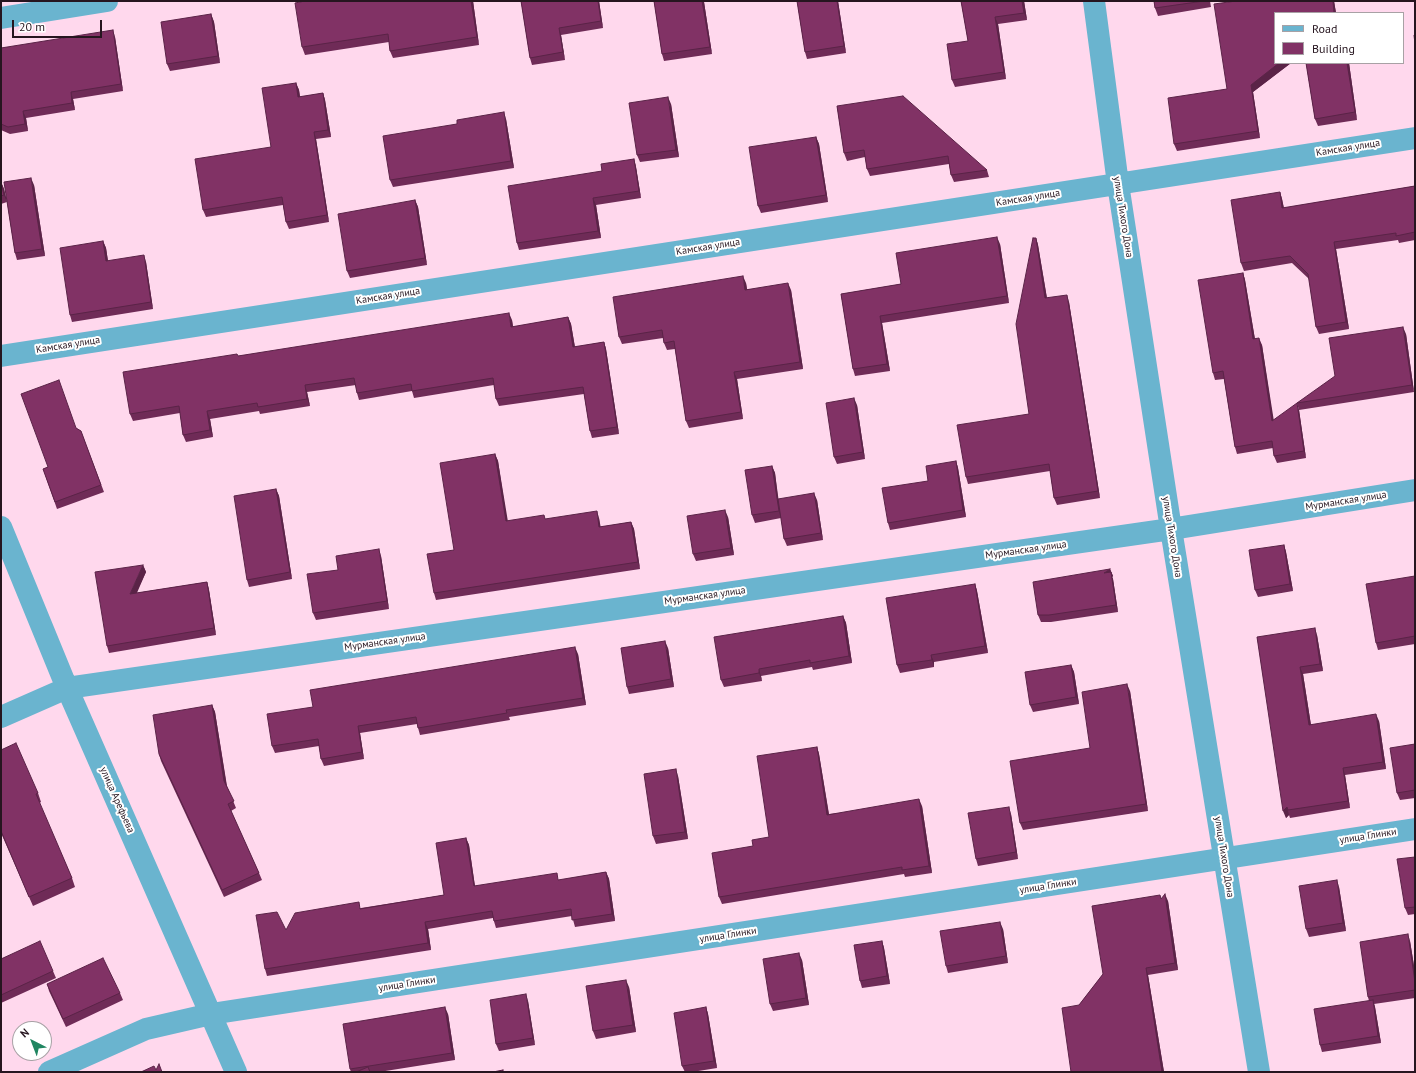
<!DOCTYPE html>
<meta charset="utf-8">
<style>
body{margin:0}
#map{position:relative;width:1416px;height:1073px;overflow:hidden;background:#ffd8ed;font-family:"PT Sans",sans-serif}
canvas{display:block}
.frame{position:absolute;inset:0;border:2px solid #26151f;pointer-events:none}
.legend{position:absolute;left:1274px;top:12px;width:130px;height:52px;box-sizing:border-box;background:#fff;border:1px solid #a8a1a5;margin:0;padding:5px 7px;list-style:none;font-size:12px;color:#26151f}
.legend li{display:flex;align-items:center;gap:8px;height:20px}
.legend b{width:20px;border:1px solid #a8a1a5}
.north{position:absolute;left:12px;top:1021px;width:40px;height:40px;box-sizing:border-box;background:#fff;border:1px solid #a8a1a5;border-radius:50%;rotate:318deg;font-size:11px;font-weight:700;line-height:16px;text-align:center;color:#26151f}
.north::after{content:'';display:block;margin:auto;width:14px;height:18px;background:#208661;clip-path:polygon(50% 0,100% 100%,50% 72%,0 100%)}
.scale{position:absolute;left:12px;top:20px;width:90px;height:18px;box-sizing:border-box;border:2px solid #26151f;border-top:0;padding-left:5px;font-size:12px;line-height:14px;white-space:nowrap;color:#26151f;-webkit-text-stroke:3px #fff;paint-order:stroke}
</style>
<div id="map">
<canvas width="1416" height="1073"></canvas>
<div class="frame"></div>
<ul class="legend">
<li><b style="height:5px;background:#6ab4cf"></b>Road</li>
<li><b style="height:11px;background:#813265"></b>Building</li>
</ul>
<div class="north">N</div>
<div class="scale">20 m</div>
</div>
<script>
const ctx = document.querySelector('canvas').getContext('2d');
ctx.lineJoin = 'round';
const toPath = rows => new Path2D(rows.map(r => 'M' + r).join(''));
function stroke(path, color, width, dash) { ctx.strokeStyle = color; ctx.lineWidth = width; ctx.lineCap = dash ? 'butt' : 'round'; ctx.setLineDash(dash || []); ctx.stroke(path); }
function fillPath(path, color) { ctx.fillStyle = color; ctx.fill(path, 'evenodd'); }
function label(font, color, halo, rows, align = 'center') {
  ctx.font = font + ' "PT Sans",sans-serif'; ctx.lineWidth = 4; ctx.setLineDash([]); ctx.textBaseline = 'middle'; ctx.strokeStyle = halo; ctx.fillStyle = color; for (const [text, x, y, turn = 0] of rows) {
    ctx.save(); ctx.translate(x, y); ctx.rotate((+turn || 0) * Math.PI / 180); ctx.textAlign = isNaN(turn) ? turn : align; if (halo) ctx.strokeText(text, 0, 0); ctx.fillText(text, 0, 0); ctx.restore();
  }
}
const minor = toPath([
 [1094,1,1118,184,1171,529,1259,1072],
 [1,18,107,1],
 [1,356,1415,138],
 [1,527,67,688,236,1072],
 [1,717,67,688,1171,529,1415,490],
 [49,1072,146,1029,211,1014,1415,829]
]);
const wall = toPath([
 [473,1,479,45,393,58,390,51,389,42,305,55,302,47],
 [521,1,599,1,603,28,561,35,565,60,532,65,530,58],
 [654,1,712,1,704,2,712,54,664,61,662,54],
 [797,1,838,1,846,53,807,59,805,52],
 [961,1,1024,1,1027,20,998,24,1006,79,955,87,952,80,968,41],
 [1154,1,1210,1,1211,7,1158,16,1155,8],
 [1236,1,1334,1,1336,13,1275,13,1275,63,1291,63,1253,92,1260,138,1177,151,1174,144,1227,89],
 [211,14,214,22,220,63,170,71,167,64],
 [115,37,123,91,73,99,75,110,26,118,28,131,10,134,1,130,1,48],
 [1306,63,1349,63,1357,120,1318,126,1315,119],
 [296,83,299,90,300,97,323,93,325,100,331,137,316,139,329,222,289,229,286,222,283,205,206,217,203,210,271,147],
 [671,104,679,157,640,162,637,155],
 [837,106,987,170,989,177,954,182,951,175,949,164,870,176,867,169,865,157,847,161,844,153],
 [506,119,514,168,393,187,390,180],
 [816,137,819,144,828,202,761,213,758,206],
 [634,159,636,167,641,198,596,205,601,238,519,250,517,243,602,171],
 [1,182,4,189,7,202,34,185,45,256,17,260,15,253,7,202,1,204],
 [1415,186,1415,240,1399,243,1398,240,1336,249,1349,329,1319,334,1316,327,1309,279,1292,263,1244,271,1241,263,1280,192,1282,199,1284,208],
 [415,200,418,207,427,265,350,278,347,271],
 [1036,238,1038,245,1047,298,1069,302,1100,498,1057,505,1054,498,1050,471,968,484,966,477,1029,414],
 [103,241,106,248,108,261,146,262,153,309,72,322,70,315],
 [1000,244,1009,303,882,323,890,371,855,376,853,369,841,294,901,284],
 [1243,273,1245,280,1255,339,1262,345,1273,420,1299,410,1306,458,1277,463,1274,456,1273,448,1237,454,1235,447,1224,379,1215,380,1213,373],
 [746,283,747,289,791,290,803,369,737,379,743,419,689,428,686,421,675,349,667,350,664,343,663,338,622,344,619,337],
 [568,317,571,324,575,347,604,342,606,349,619,434,592,438,590,431,584,394,499,406,496,399,494,385,414,398,412,391,359,400,357,393,356,385,307,392,310,406,260,414,259,411,210,419,213,437,186,442,183,435,180,413,133,421,130,414,238,356,512,320,513,327],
 [1406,334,1414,392,1299,410,1297,403],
 [857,405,865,459,837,464,834,457],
 [76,428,81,431,104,492,57,509,43,469,48,467],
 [495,454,498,461,507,521,546,519,599,518,600,527,631,522,634,529,640,569,436,600,434,593,454,550],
 [956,461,958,468,966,517,890,530,888,523,928,481],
 [772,466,775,473,778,499,817,500,823,540,787,546,784,539,781,518,755,523,752,515],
 [276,489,279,496,292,579,249,587,247,580],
 [728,517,734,555,696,561,693,554],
 [1284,545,1286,552,1293,591,1258,597,1255,590],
 [381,556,389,609,316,620,313,613],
 [143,565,146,572,136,593,207,582,209,590,216,635,109,653,107,646],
 [1110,569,1113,576,1112,577,1113,579,1118,612,1051,622,1041,622,1038,615],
 [1415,576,1415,644,1378,650,1376,643],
 [975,584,977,591,988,653,934,662,934,667,900,673,897,665],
 [843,616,846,623,852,663,813,670,812,667,761,676,762,681,724,687,721,680],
 [1317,635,1323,671,1303,674,1311,725,1379,721,1386,769,1345,775,1350,808,1290,818,1289,815,1286,818,1257,637],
 [668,648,674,687,629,694,627,687],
 [578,654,586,705,509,717,510,720,420,735,417,724,360,733,364,759,324,766,321,759,319,746,275,753,272,746,313,707],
 [1071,665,1074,672,1079,704,1033,712,1030,705],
 [1130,691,1148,811,1023,830,1020,823,1090,748],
 [212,705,215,712,227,786,236,808,231,811,259,873,262,880,224,897,161,761,159,754],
 [1415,744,1415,798,1400,800,1397,793],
 [817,747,819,754,829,814,922,806,932,873,905,877,904,874,722,904,719,897,753,846,769,837],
 [1,750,38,793,41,802,39,803,72,878,75,887,33,906,1,833],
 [678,776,688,839,656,844,653,836],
 [1011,814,1018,859,978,866,976,859],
 [466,838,469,845,475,886,560,880,606,872,609,879,615,921,575,927,572,916,496,928,493,918,428,929,431,950,267,976,265,969,286,930,361,908,444,895],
 [1415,857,1415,914,1408,915,1405,908],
 [1339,887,1346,931,1309,937,1306,929],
 [1162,899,1168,901,1178,970,1148,975,1164,1072,1071,1072,1079,1005],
 [1003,929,1008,963,948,973,946,966],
 [882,941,884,948,890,984,862,988,860,981],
 [1410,941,1415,972,1415,998,1374,1004,1375,1007,1381,1043,1322,1052,1320,1045,1369,1001,1368,997],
 [1,959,53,971,56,978,1,1003],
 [802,960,809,1005,773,1011,770,1004],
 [47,984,120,993,123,1000,66,1027,49,991],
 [629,987,636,1032,596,1039,593,1031],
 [528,1001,535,1045,499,1051,496,1044],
 [706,1007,708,1014,717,1068,692,1072,685,1072,682,1066],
 [448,1014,455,1060,379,1072,351,1072,350,1069]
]);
const shadedWall = toPath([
 [471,1,473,1,479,45,477,37],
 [598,1,599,1,603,28,601,21],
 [702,1,704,1,704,2,712,54,710,47],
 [837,1,838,1,846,53,844,46],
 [1022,1,1024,1,1027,20,1024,13],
 [1333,1,1334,1,1336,13,1334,13],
 [211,14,214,22,220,63,218,56],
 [995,17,998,24,1006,79,1004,72],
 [559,28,561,35,565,60,563,52],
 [113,30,115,37,123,91,121,84],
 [1279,63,1291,63,1253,92,1260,138,1258,131,1251,85],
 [1347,63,1349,63,1357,120,1355,112],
 [296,83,299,90,301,104,298,97],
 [71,92,73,99,75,110,72,103],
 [323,93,325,100,331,137,328,130],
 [668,97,671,104,679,157,676,150],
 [23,111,26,118,28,131,25,124],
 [504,112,506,119,514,168,511,161],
 [314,132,316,139,329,222,327,215],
 [816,137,819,144,828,202,826,195],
 [634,159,636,167,641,198,639,191],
 [31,178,34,185,45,256,42,249],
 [1,182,4,189,7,202,4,195],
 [1280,192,1282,199,1285,215,1282,208],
 [593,198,596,205,601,238,598,231],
 [415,200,418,207,427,265,425,258],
 [997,237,1000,244,1009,303,1007,296],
 [1036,238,1038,245,1048,305,1045,298],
 [103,241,106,248,109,268,106,261],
 [1334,242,1336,249,1349,329,1346,322],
 [144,255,146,262,153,309,151,302],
 [1243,273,1245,280,1256,346,1253,339],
 [743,276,746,283,748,297,745,290],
 [788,283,791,290,803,369,800,362],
 [1067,295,1069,302,1100,498,1098,491],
 [509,313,512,320,514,334,511,327],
 [880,316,882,323,890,371,887,364],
 [568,317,571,324,576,354,573,347],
 [1403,327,1406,334,1414,392,1412,385],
 [1259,338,1262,345,1275,428,1272,421],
 [604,342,606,349,619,434,617,427],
 [734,372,737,379,743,419,741,412],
 [305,385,307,392,310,406,307,399],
 [854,398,857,405,865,459,863,452],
 [1297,403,1299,410,1306,458,1304,451],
 [207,411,210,419,213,437,210,430],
 [495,454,498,461,509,528,506,521],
 [956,461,958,468,966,517,963,510],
 [772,466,775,473,781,518,779,511],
 [276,489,279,496,292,579,290,572],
 [814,493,817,500,823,540,821,533],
 [725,510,728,517,734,555,731,548],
 [597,511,599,518,602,534,599,527],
 [631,522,634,529,640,569,638,562],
 [1284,545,1286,552,1293,591,1290,584],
 [379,549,381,556,389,609,387,601],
 [143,565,146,572,133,602,130,594],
 [1110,569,1113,576,1112,577,1113,579,1118,612,1104,573],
 [207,582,209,590,216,635,214,628],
 [975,584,977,591,988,653,985,646],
 [843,616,846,623,852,663,849,656],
 [1315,628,1317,635,1323,671,1320,664],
 [665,641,668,648,674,687,671,679],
 [575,647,578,654,586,705,583,698],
 [931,655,934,662,934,667,932,660],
 [1071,665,1074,672,1079,704,1076,697],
 [1300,667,1303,674,1312,732,1309,725],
 [759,669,761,676,762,681,759,673],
 [1127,684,1130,691,1148,811,1146,804],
 [212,705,215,712,227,788,224,781],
 [1376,714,1379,721,1386,769,1383,762],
 [358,726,360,733,364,759,362,752],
 [817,747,819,754,830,822,827,815],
 [1343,768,1345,775,1350,808,1348,801],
 [676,769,678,776,688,839,685,832],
 [919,799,922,806,932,873,929,866],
 [1009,807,1011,814,1018,859,1016,852],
 [1287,807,1289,815,1286,818,1283,811],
 [466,838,469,845,476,894,474,886],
 [606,872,609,879,615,921,612,914],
 [1337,880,1339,887,1346,931,1343,923],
 [1165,894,1168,901,1178,970,1175,963],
 [425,922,428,929,431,950,428,943],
 [1000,922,1003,929,1008,963,1006,956],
 [1408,934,1410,941,1415,972,1415,982],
 [882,941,884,948,890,984,887,976],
 [799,953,802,960,809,1005,806,998],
 [1146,968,1148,975,1164,1072,1162,1072],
 [626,980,629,987,636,1032,633,1025],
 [526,994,528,1001,535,1045,533,1038],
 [1373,1000,1375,1007,1381,1043,1378,1036],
 [445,1007,448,1014,455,1060,452,1053],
 [706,1007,708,1014,717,1068,714,1061]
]);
const building = toPath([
 [305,1,471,1,477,37,390,51,388,34,302,47,295,3,305,1],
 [521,1,598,1,601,21,559,28,563,52,530,58,521,1],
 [654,1,702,1,710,47,662,54,654,1],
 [797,1,837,1,844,46,805,52,797,1],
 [961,1,1022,1,1024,13,995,17,1004,72,952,80,947,44,968,41,961,1],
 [1154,1,1204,1,1155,8,1154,1],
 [1236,1,1333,1,1334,13,1275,13,1275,63,1279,63,1251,85,1258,131,1174,144,1168,98,1227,89,1214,4,1236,1],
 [211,14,218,56,167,64,161,22,211,14],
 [113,30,121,84,71,92,72,103,23,111,25,124,8,127,1,124,1,48,113,30],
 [1415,34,1415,44,1414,35,1415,34],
 [1306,63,1347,63,1355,112,1315,119,1306,63],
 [296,83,298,97,323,93,328,130,314,132,327,215,286,222,282,197,203,210,195,159,271,147,262,88,296,83],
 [903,96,987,170,951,175,948,156,867,169,864,150,844,153,837,106,903,96],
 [668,97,676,150,637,155,629,103,668,97],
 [504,112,511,161,390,180,383,136,457,124,457,120,504,112],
 [816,137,826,195,758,206,749,147,816,137],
 [634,159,639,191,593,198,598,231,517,243,508,186,602,171,601,164,634,159],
 [31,178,42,249,15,253,4,182,31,178],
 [1,182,4,195,1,196,1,182],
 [1415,186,1415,232,1396,236,1396,233,1334,242,1346,322,1316,327,1308,274,1290,256,1241,263,1231,200,1280,192,1282,208,1415,186],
 [415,200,425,258,347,271,338,214,415,200],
 [997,237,1007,296,880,316,887,364,853,369,841,294,901,284,896,253,997,237],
 [1033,238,1036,238,1045,298,1067,295,1098,491,1054,498,1049,464,966,477,957,425,1029,414,1016,324,1033,238],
 [103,241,106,261,144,255,151,302,70,315,60,248,103,241],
 [1243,273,1253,339,1259,338,1272,421,1297,403,1304,451,1274,456,1272,441,1235,447,1223,371,1213,373,1198,280,1243,273],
 [743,276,745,290,788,283,800,362,734,372,741,412,686,421,674,341,664,343,662,330,619,337,613,297,743,276],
 [509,313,511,327,568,317,573,347,604,342,617,427,590,431,583,387,496,399,493,378,412,391,411,384,357,393,354,378,305,385,307,399,258,407,257,403,207,411,210,430,183,435,179,406,130,414,123,372,237,354,238,356,509,313],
 [1403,327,1412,385,1297,403,1335,376,1329,338,1403,327],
 [59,380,76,428,81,431,101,485,55,502,43,469,48,467,21,394,59,380],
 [854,398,863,452,834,457,826,403,854,398],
 [495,454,506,521,544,515,545,519,597,511,599,527,631,522,638,562,434,593,427,554,454,550,440,463,495,454],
 [956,461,963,510,888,523,882,488,928,481,926,466,956,461],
 [772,466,779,511,752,515,745,470,772,466],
 [276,489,290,572,247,580,234,496,276,489],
 [814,493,821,533,784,539,778,499,814,493],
 [725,510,731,548,693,554,687,516,725,510],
 [1284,545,1290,584,1255,590,1249,550,1284,545],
 [379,549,387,601,313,613,307,574,338,570,336,556,379,549],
 [143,565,130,594,207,582,214,628,107,646,95,572,143,565],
 [1110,569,1104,573,1111,572,1116,605,1049,615,1038,615,1033,582,1110,569],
 [1415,576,1415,636,1376,643,1366,584,1415,576],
 [975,584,985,646,931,655,932,660,897,665,886,598,975,584],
 [843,616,849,656,810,663,810,660,759,669,759,673,721,680,714,637,843,616],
 [1315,628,1320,664,1300,667,1309,725,1376,714,1383,762,1343,768,1348,801,1288,810,1287,807,1283,811,1257,637,1315,628],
 [665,641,671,679,627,687,621,648,665,641],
 [575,647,583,698,506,710,507,713,418,728,416,717,358,726,362,752,321,759,318,739,272,746,267,714,313,707,310,690,575,647],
 [1071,665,1076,697,1030,705,1025,672,1071,665],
 [1127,684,1146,804,1020,823,1010,761,1090,748,1082,692,1127,684],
 [212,705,224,781,234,801,228,804,259,873,222,890,159,754,153,715,212,705],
 [16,743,38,793,36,794,72,878,29,897,1,831,1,750,16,743],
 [1415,744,1415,790,1397,793,1390,748,1415,744],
 [817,747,827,815,919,799,929,866,902,870,902,867,719,897,712,853,753,846,752,840,769,837,757,756,817,747],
 [676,769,685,832,653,836,644,774,676,769],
 [1009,807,1016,852,976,859,968,813,1009,807],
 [466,838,474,886,557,873,558,880,606,872,612,914,572,920,571,909,494,921,492,911,425,922,428,943,265,969,256,915,277,912,286,930,295,913,359,902,360,909,444,895,436,843,466,838],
 [1415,857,1415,907,1405,908,1397,859,1415,857],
 [1337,880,1343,923,1306,929,1299,886,1337,880],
 [1165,894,1175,963,1146,968,1162,1072,1071,1072,1062,1008,1079,1005,1103,974,1092,906,1160,895,1161,899,1165,894],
 [1000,922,1006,956,946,966,940,931,1000,922],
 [1408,934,1415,982,1415,990,1368,997,1360,942,1408,934],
 [40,941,53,971,1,995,1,959,40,941],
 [882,941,887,976,860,981,854,945,882,941],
 [799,953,806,998,770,1004,763,959,799,953],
 [103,958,120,993,63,1019,47,984,103,958],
 [626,980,633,1025,593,1031,586,986,626,980],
 [526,994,533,1038,496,1044,490,1000,526,994],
 [1373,1000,1378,1036,1320,1045,1314,1009,1373,1000],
 [445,1007,452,1053,350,1069,343,1024,445,1007],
 [706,1007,714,1061,682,1066,674,1013,706,1007],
 [159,1064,162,1072,141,1072,154,1066,156,1070,159,1064],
 [368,1067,370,1072,356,1072,368,1067],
 [503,1070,503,1072,493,1072,503,1070]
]);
const streetNames = [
 ["Камская улица",1348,148,-9],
 ["Камская улица",1028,198,-9],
 ["улица Тихого Дона",1123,217,81],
 ["Камская улица",708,247,-9],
 ["Камская улица",388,296,-9],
 ["Камская улица",68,345,-9],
 ["Мурманская улица",1346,501,-9],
 ["улица Тихого Дона",1172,537,81],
 ["Мурманская улица",1026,550,-8],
 ["Мурманская улица",705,596,-8],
 ["Мурманская улица",385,642,-8],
 ["улица Арефьева",117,800,66],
 ["улица Глинки",1368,836,-9],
 ["улица Тихого Дона",1224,857,81],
 ["улица Глинки",1048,886,-9],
 ["улица Глинки",728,935,-9],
 ["улица Глинки",407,984,-9]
];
stroke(minor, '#6ab4cf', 22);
fillPath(wall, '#6f2b57');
fillPath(shadedWall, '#5a2347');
fillPath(building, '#813265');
stroke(building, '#5a2347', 1);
label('10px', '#26151f', '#fff', streetNames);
</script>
